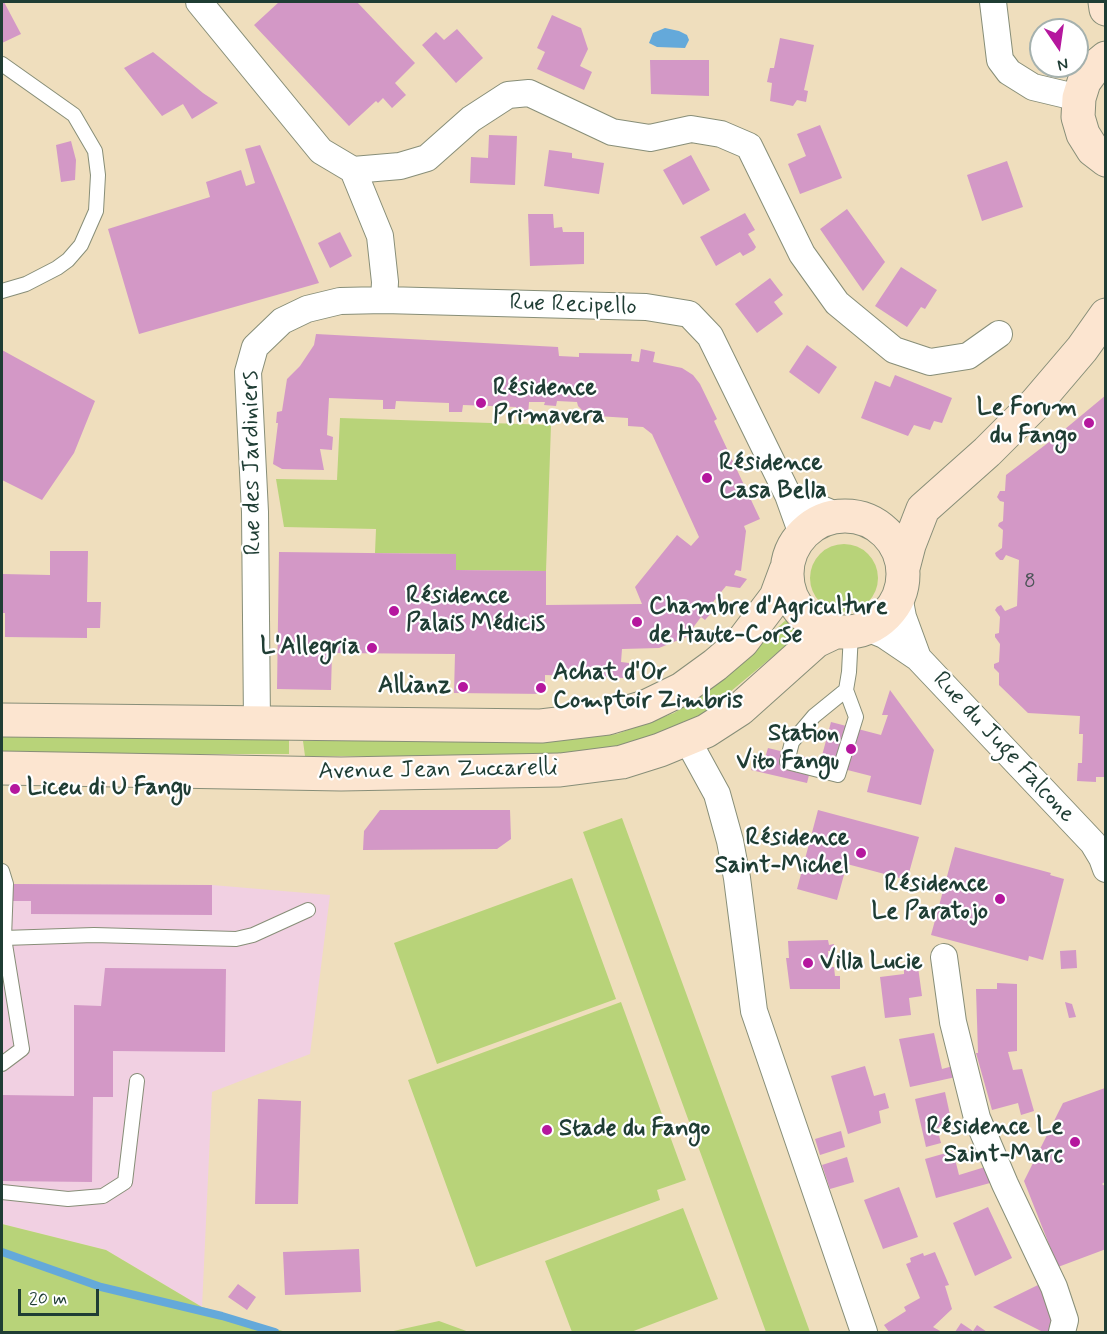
<!DOCTYPE html>
<meta charset="utf-8">
<style>
body{margin:0}
#map{position:relative;width:1107px;height:1334px;overflow:hidden;background:#efdebd;font-family:Mynerve,sans-serif}
canvas{display:block}
.frame{position:absolute;inset:0;border:3px solid #1f3d34;pointer-events:none}
.north{position:absolute;left:1029px;top:18px;width:60px;height:60px;box-sizing:border-box;background:#fff;border:2px solid #a5b1ae;border-radius:50%;rotate:167deg;font-size:16px;font-weight:700;line-height:24px;text-align:center;color:#1f3d34}
.north::after{content:'';display:block;margin:auto;width:21px;height:27px;background:#b5179e;clip-path:polygon(50% 0,100% 100%,50% 72%,0 100%)}
.scale{position:absolute;left:18px;top:1289px;width:81px;height:27px;box-sizing:border-box;border:3px solid #1f3d34;border-top:0;padding-left:8px;font-size:18px;line-height:21px;white-space:nowrap;color:#1f3d34;-webkit-text-stroke:4px #fff;paint-order:stroke}
</style>
<div id="map">
<canvas width="1107" height="1334"></canvas>
<div class="frame"></div>
<div class="north">N</div>
<div class="scale">20 m</div>
</div>
<script>
const ctx = document.querySelector('canvas').getContext('2d');
ctx.lineJoin = 'round';
function fillPath(path, color) { ctx.fillStyle = color; ctx.fill(path, 'evenodd'); }
const toPath = rows => new Path2D(rows.map(r => 'M' + r).join(''));
function stroke(path, color, width, dash) { ctx.strokeStyle = color; ctx.lineWidth = width; ctx.lineCap = dash ? 'butt' : 'round'; ctx.setLineDash(dash || []); ctx.stroke(path); }
function label(font, color, halo, rows, align = 'center') {
  ctx.font = font + ' Mynerve,sans-serif'; ctx.lineWidth = 4.5; ctx.setLineDash([]); ctx.textBaseline = 'middle'; ctx.strokeStyle = halo; ctx.fillStyle = color; for (const [text, x, y, turn = 0] of rows) {
    ctx.save(); ctx.translate(x, y); ctx.rotate((+turn || 0) * Math.PI / 180); ctx.textAlign = isNaN(turn) ? turn : align; if (halo) ctx.strokeText(text, 0, 0); ctx.fillText(text, 0, 0); ctx.restore();
  }
}
const built = toPath([
 [2,884,212,885,330,895,310,1054,212,1092,202,1307,106,1250,2,1224]
]);
const green = toPath([
 [340,418,551,425,546,571,456,570,456,554,375,553,376,529,284,527,276,479,337,480],
 '810 578a34 34 0 1 1 68 0a34 34 0 1 1-68 0Z',
 [788,618,801,633,695,721,647,740,608,750,556,756,305,756,303,741,536,741,568,740,617,734,674,713,709,691],
 [2,737,289,738,289,754,2,754],
 [622,818,810,1332,766,1332,583,832],
 [572,878,616,999,437,1064,394,943],
 [621,1002,686,1180,657,1190,660,1200,476,1267,408,1080],
 [683,1208,718,1299,631,1332,572,1332,545,1261],
 [2,1224,106,1250,202,1307,286,1332,2,1332],
 [439,1321,469,1332,389,1332]
]);
const water = toPath([
 [665,28,679,31,687,35,689,40,685,48,657,47,649,43,653,33]
]);
const stream = toPath([
 [2,1252,101,1287,222,1316,275,1332]
]);
const building = toPath([
 [2,2,4,2,21,34,2,43],
 [279,2,357,2,415,63,395,83,406,95,392,108,383,98,378,103,376,101,349,126,254,25],
 [552,15,581,28,588,49,580,66,592,72,584,90,537,69,545,52,537,48],
 [457,29,483,58,456,83,422,45,436,32,444,40],
 [780,38,814,45,804,90,808,91,806,102,797,100,793,106,770,101,772,83,767,82,770,68,774,68],
 [153,52,203,93,218,103,192,119,183,104,162,116,124,68],
 [650,60,709,60,709,96,651,94],
 [820,125,842,178,800,194,788,164,806,156,797,134],
 [489,135,517,136,515,185,470,183,471,157,488,158],
 [71,141,76,160,75,180,61,182,56,145],
 [260,145,319,283,139,334,108,229,210,197,206,182,241,170,246,186,255,183,245,149],
 [549,150,572,153,572,158,604,163,599,194,544,186],
 [691,155,710,190,683,205,663,170],
 [1007,161,1023,207,982,221,967,175],
 [847,209,885,262,863,291,820,229],
 [745,213,755,230,748,234,756,247,754,250,743,256,740,252,716,266,700,237],
 [528,214,553,214,554,228,562,227,563,232,584,232,584,264,530,266],
 [340,232,352,256,330,268,318,243],
 [901,267,937,290,925,309,921,307,907,327,875,306],
 [770,278,783,295,774,302,783,314,757,333,735,304],
 [316,334,558,347,559,356,579,357,579,353,632,354,631,361,639,362,641,349,655,352,653,362,682,368,693,375,700,384,717,419,714,421,760,519,744,526,746,531,741,571,736,570,734,575,747,579,740,588,726,586,709,607,714,610,705,620,701,617,686,637,659,648,622,649,621,662,629,663,629,677,625,678,545,675,545,694,454,693,455,654,332,653,331,690,277,689,279,552,456,554,456,570,546,571,546,605,642,604,635,587,677,535,691,546,699,537,652,434,643,427,628,426,628,418,597,416,585,413,578,406,577,402,557,401,556,406,544,405,545,402,529,402,528,416,516,415,516,407,463,405,462,412,449,412,449,403,396,401,395,409,383,409,383,400,329,398,327,435,333,437,332,450,320,449,324,470,282,469,273,464,278,423,276,423,277,412,282,411,287,379,300,366,314,345],
 [807,345,837,367,819,394,789,372],
 [2,350,95,401,74,453,42,500,2,480],
 [895,375,952,398,942,423,934,421,930,430,914,425,908,436,861,418,875,381,890,387],
 [1106,395,1106,777,1096,777,1096,782,1077,781,1078,763,1082,763,1083,734,1079,734,1080,716,1028,713,999,685,999,673,994,668,994,664,999,662,1000,644,995,637,995,634,999,633,1000,617,995,610,997,607,1001,605,1005,611,1017,606,1019,560,1006,555,1003,560,1000,560,996,556,995,553,1002,548,1003,530,998,526,999,523,1003,521,1004,502,1000,501,997,497,1000,491,1005,491,1006,475,1053,439],
 [50,551,88,551,87,602,101,602,100,628,87,628,87,638,5,637,5,613,2,613,2,574,50,575],
 [890,690,934,750,921,805,867,792,871,776,820,763,831,722,881,735,888,715,882,715],
 [768,748,813,759,807,783,751,770,754,759,764,761],
 [380,810,510,810,511,839,497,849,363,850,364,831],
 [818,810,919,837,907,880,847,864,837,900,797,889],
 [955,847,1051,873,1050,875,1064,879,1043,960,1029,956,1028,961,931,935],
 [11,884,212,885,212,915,31,914,31,901,11,901],
 [828,940,829,945,834,944,834,951,828,951,829,967,834,967,835,976,840,976,840,989,790,989,786,958,789,958,788,941],
 [1076,950,1077,968,1061,969,1060,951],
 [916,964,918,967,922,996,909,998,911,1015,885,1018,880,977,904,974,904,966],
 [105,968,226,969,225,1052,113,1051,113,1097,93,1097,92,1182,2,1181,2,1095,74,1096,74,1005,101,1006],
 [997,983,1017,984,1017,1051,1008,1052,1013,1070,1022,1069,1034,1111,1021,1115,1018,1103,992,1110,976,1053,978,1053,976,989,997,989],
 [1065,1002,1072,1004,1076,1017,1069,1018],
 [934,1033,942,1069,953,1066,956,1077,910,1087,899,1039],
 [865,1066,874,1096,885,1093,889,1108,879,1111,881,1123,848,1134,831,1076],
 [1105,1088,1106,1181,1102,1184,1106,1187,1106,1249,1058,1267,1024,1181,1063,1103],
 [945,1092,952,1124,937,1128,941,1143,926,1147,915,1099],
 [258,1099,301,1101,298,1204,255,1204],
 [841,1131,845,1147,820,1155,815,1139],
 [953,1151,959,1175,985,1167,990,1183,936,1198,925,1159],
 [847,1157,854,1182,830,1189,822,1165],
 [899,1187,918,1237,883,1249,864,1200],
 [988,1207,1012,1258,975,1276,953,1223],
 [359,1249,361,1292,285,1295,283,1252],
 [935,1252,949,1285,945,1286,952,1309,933,1327,942,1332,889,1332,884,1325,906,1311,904,1307,920,1298,906,1264,911,1262,910,1258,923,1253,924,1256],
 [238,1284,256,1297,247,1310,228,1297],
 [1038,1285,1049,1304,1054,1332,1043,1332,993,1307],
 [961,1323,973,1331,977,1325,987,1332,955,1332]
]);
const lane = toPath([
 [2,64,74,115,95,151,98,175,96,211,81,245,68,260,57,268,26,284,2,291],
 [846,690,814,716,792,742,787,762,838,775,856,717,846,690,849,672,851,633],
 [2,871,6,884,4,938,22,1049,2,1064],
 [4,938,94,935,236,939,253,935,308,910],
 [2,1192,68,1199,103,1196,125,1182,137,1081]
]);
const street = toPath([
 [199,2,321,151,353,170,400,166,427,158,471,119,508,95,529,93,612,132,650,138,691,129,721,134,749,146,802,254,837,303,894,350,930,362,968,356,999,334],
 [993,2,1000,60,1009,72,1033,87,1079,98],
 [353,170,380,236,385,282,384,300],
 [788,495,838,516],
 [899,596,903,617,918,658],
 [867,628,884,635,918,658,1093,843,1102,858,1106,869],
 [257,723,255,512,248,372,255,347,282,321,307,309,340,301,384,300,646,307,689,314,710,336,788,495,802,534],
 [690,738,694,752,717,794,730,841,737,878,754,1011,864,1332],
 [944,957,953,1022,977,1118,1005,1184,1054,1287,1065,1320,1062,1332]
]);
const secondary = toPath([
 [1105,2,1106,9],
 [1106,58,1094,68,1084,82,1079,98,1078,117,1083,134,1093,150,1106,160],
 '787 574a58 58 0 1 1 116 0a58 58 0 1 1-116 0Z',
 [903,568,909,545,923,509,987,452,1036,403,1082,349,1106,315],
 [2,720,541,726,608,718,645,707,682,689,715,665,742,642,776,597,786,570],
 [2,768,341,774,560,770,622,762,660,750,706,731,740,709,816,641,835,632]
]);
const markers = [
 [481,403,6,"#b5179e"],
 [1089,423,6,"#b5179e"],
 [707,478,6,"#b5179e"],
 [394,611,6,"#b5179e"],
 [637,622,6,"#b5179e"],
 [372,648,6,"#b5179e"],
 [463,687,6,"#b5179e"],
 [541,688,6,"#b5179e"],
 [851,749,6,"#b5179e"],
 [15,789,6,"#b5179e"],
 [861,853,6,"#b5179e"],
 [1000,899,6,"#b5179e"],
 [808,963,6,"#b5179e"],
 [547,1130,6,"#b5179e"],
 [1075,1142,6,"#b5179e"]
];
const numberNames = [
 ["8",1030,583]
];
const streetNames = [
 ["Rue Recipello",573,306,2],
 ["Rue des Jardiniers",253,463,-91],
 ["Rue du Juge Falcone",1003,748,47],
 ["Avenue Jean Zuccarelli",438,771,-1]
];
const poiNames = [
 ["Résidence",493,389],
 ["Primavera",493,417],
 ["Le Forum",1077,409,"right"],
 ["du Fango",1077,437,"right"],
 ["Résidence",719,464],
 ["Casa Bella",719,492],
 ["Résidence",406,597],
 ["Palais Médicis",406,625],
 ["Chambre d'Agriculture",649,608],
 ["de Haute-Corse",649,636],
 ["L'Allegria",360,648,"right"],
 ["Achat d'Or",553,674],
 ["Comptoir Zimbris",553,702],
 ["Allianz",451,687,"right"],
 ["Station",839,735,"right"],
 ["Vito Fangu",839,763,"right"],
 ["Liceu di U Fangu",27,789],
 ["Résidence",849,839,"right"],
 ["Saint-Michel",849,867,"right"],
 ["Résidence",988,885,"right"],
 ["Le Paratojo",988,913,"right"],
 ["Villa Lucie",820,963],
 ["Résidence Le",1063,1128,"right"],
 ["Saint-Marc",1063,1156,"right"],
 ["Stade du Fango",559,1130]
];
fillPath(built, '#f1d0e2');
fillPath(green, '#b8d379');
fillPath(water, '#64a9da');
stroke(stream, '#64a9da', 8);
fillPath(building, '#d398c6');
stroke(lane, '#878e78', 16);
stroke(street, '#878e78', 28);
stroke(secondary, '#878e78', 35);
stroke(lane, '#fff', 14);
stroke(street, '#fff', 26);
stroke(secondary, '#fce5d0', 33);
for (const [x, y, r, color] of markers) { const dot = new Path2D(); dot.arc(x, y, r, 0, 2 * Math.PI); ctx.fillStyle = color; ctx.fill(dot); stroke(dot, '#fff', 2); }
label('21px', '#4c5458', null, numberNames);
label('24px', '#1f3d34', '#fff', streetNames);
label('bold 24px', '#1f3d34', '#fff', poiNames, 'left');
</script>
